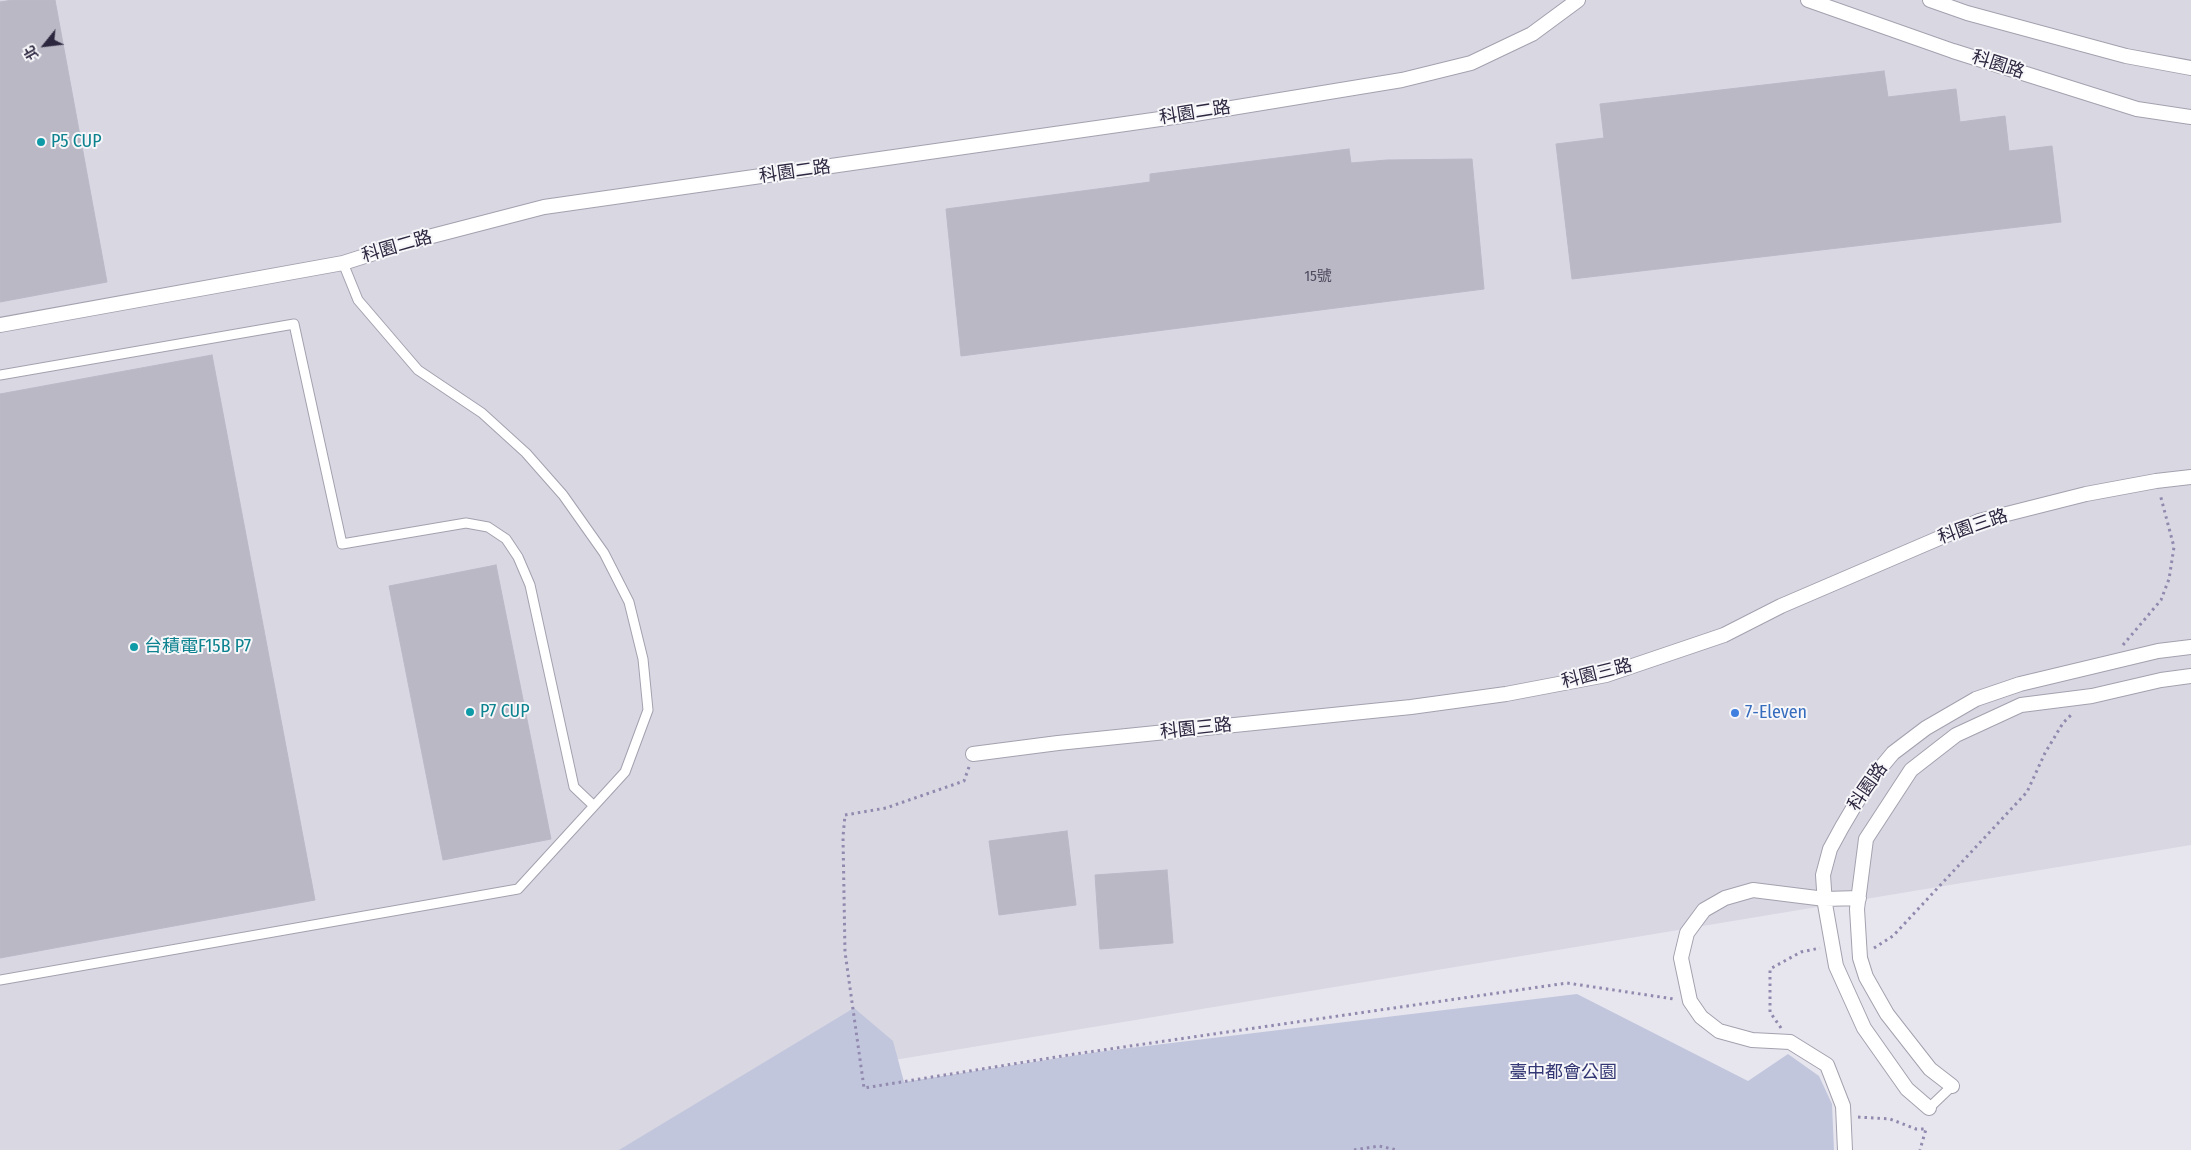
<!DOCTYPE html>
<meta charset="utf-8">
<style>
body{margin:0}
#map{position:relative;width:2191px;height:1150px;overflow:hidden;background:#e7e6ee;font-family:"Fira Sans Condensed","Noto Sans TC",sans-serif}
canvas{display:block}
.north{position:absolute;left:20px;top:20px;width:50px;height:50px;-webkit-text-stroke:4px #f7f7fa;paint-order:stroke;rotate:241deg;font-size:14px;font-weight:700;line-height:20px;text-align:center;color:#2d263f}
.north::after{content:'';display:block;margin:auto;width:18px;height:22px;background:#2d263f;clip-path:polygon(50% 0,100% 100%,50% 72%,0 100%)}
</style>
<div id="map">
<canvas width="2191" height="1150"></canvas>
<div class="north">北</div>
</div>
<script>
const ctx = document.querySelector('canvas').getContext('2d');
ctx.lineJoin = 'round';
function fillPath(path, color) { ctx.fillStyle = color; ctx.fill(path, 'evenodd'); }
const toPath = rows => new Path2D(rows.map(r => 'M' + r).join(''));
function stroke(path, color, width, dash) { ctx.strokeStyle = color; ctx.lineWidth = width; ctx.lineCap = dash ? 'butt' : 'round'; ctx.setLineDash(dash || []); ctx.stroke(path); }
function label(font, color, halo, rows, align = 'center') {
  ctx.font = font + ' "Fira Sans Condensed","Noto Sans TC",sans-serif'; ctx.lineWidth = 4; ctx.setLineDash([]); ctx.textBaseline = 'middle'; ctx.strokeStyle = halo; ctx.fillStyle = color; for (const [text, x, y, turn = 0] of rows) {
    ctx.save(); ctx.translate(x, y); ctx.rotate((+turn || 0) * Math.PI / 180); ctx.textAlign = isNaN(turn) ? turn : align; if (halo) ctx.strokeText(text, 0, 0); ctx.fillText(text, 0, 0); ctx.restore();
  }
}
const built = toPath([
 [0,0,2191,0,2191,845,888,1061,624,1150,0,1150]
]);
const green = toPath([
 [1577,994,1748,1081,1788,1054,1819,1076,1832,1104,1834,1150,619,1150,854,1008,893,1041,904,1082,1097,1052]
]);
const building = toPath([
 [13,0,55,0,107,282,0,302,0,2,13,0],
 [1884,71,1888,97,1956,89,1960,122,2005,116,2009,151,2052,146,2061,222,1572,279,1556,144,1604,138,1600,104,1884,71],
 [1349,149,1351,163,1387,160,1472,159,1484,289,961,356,946,209,1150,182,1150,174,1349,149],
 [212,355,315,900,0,958,0,394,212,355],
 [496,565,551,839,443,860,389,586,496,565],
 [1067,831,1076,905,999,915,989,841,1067,831],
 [1167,870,1173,943,1100,949,1095,875,1167,870]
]);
const path = toPath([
 [2123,645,2161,600,2169,579,2174,547,2160,494],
 [969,767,964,781,886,808,845,815,843,837,845,952,864,1088,1075,1054,1567,983,1674,999],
 [1874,948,1893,936,2027,792,2045,753,2063,723,2073,713],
 [1781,1028,1770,1012,1770,969,1801,952,1820,948],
 [1858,1117,1890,1119,1916,1129,1926,1129,1920,1150],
 [1354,1150,1379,1146,1397,1150]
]);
const service = toPath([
 [0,375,294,324,342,544,466,523,488,527,506,539,518,557,530,585,574,787,594,806],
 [0,980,518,889,625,772,648,710,643,659,629,602,604,553,563,495,526,453,482,413,418,370,358,300,343,263],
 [1929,1108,1952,1086]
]);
const minor = toPath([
 [1808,0,1953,51,2137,109,2191,117],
 [1930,0,1967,13,2126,56,2191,68],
 [0,325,343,263,409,242,544,207,1195,114,1402,80,1471,63,1532,34,1578,0],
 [973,754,1058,743,1411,707,1506,694,1606,675,1724,635,1781,606,1979,521,2086,494,2156,481,2191,477],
 [1952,1086,1930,1069,1887,1014,1866,977,1860,958,1857,909,1866,839,1911,770,1956,735,2021,705,2092,696,2161,680,2191,676],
 [1929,1108,1907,1089,1864,1028,1836,966,1825,904,1823,875,1830,849,1842,827,1868,783,1893,753,1926,728,1976,699,2020,684,2158,651,2191,647],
 [1845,1150,1843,1106,1827,1065,1790,1042,1752,1040,1719,1031,1701,1017,1690,1001,1681,958,1687,933,1704,910,1725,898,1753,890,1825,899,1859,898]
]);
const markers = [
 [41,142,5,"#0f9aa8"],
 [134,647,5,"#0f9aa8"],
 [470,712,5,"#0f9aa8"],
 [1735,713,5,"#3f7fe0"]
];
const numberNames = [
 ["15號",1318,277]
];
const streetNames = [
 ["科園路",1998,65,18],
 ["科園二路",1195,113,-9],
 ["科園二路",795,172,-8],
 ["科園二路",397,247,-16],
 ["科園三路",1973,527,-19],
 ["科園三路",1597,674,-14],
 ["科園三路",1196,729,-6],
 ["科園路",1868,787,-55]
];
const cultureNames = [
 ["P5 CUP",51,142],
 ["台積電F15B P7",144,647],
 ["P7 CUP",480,712]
];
const shopNames = [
 ["7-Eleven",1745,713]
];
const parkNames = [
 ["臺中都會公園",1563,1073]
];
fillPath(built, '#d8d7e2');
fillPath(green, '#c1c6dd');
fillPath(building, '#bab8c5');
stroke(building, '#bbb9c7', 1);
stroke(service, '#a4a1af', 11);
stroke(minor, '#a4a1af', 16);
stroke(path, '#9289af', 3, [2.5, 4]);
stroke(service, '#fff', 9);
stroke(minor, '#fff', 14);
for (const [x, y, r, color] of markers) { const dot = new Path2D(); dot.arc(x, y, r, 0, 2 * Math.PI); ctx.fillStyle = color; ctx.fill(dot); stroke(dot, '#f7f7fa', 2); }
label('15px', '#504a60', null, numberNames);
label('18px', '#2d263f', '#f7f7fa', streetNames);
label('18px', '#0d838f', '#f7f7fa', cultureNames, 'left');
label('18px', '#366cbe', '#f7f7fa', shopNames, 'left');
label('18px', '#333773', '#f7f7fa', parkNames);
</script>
